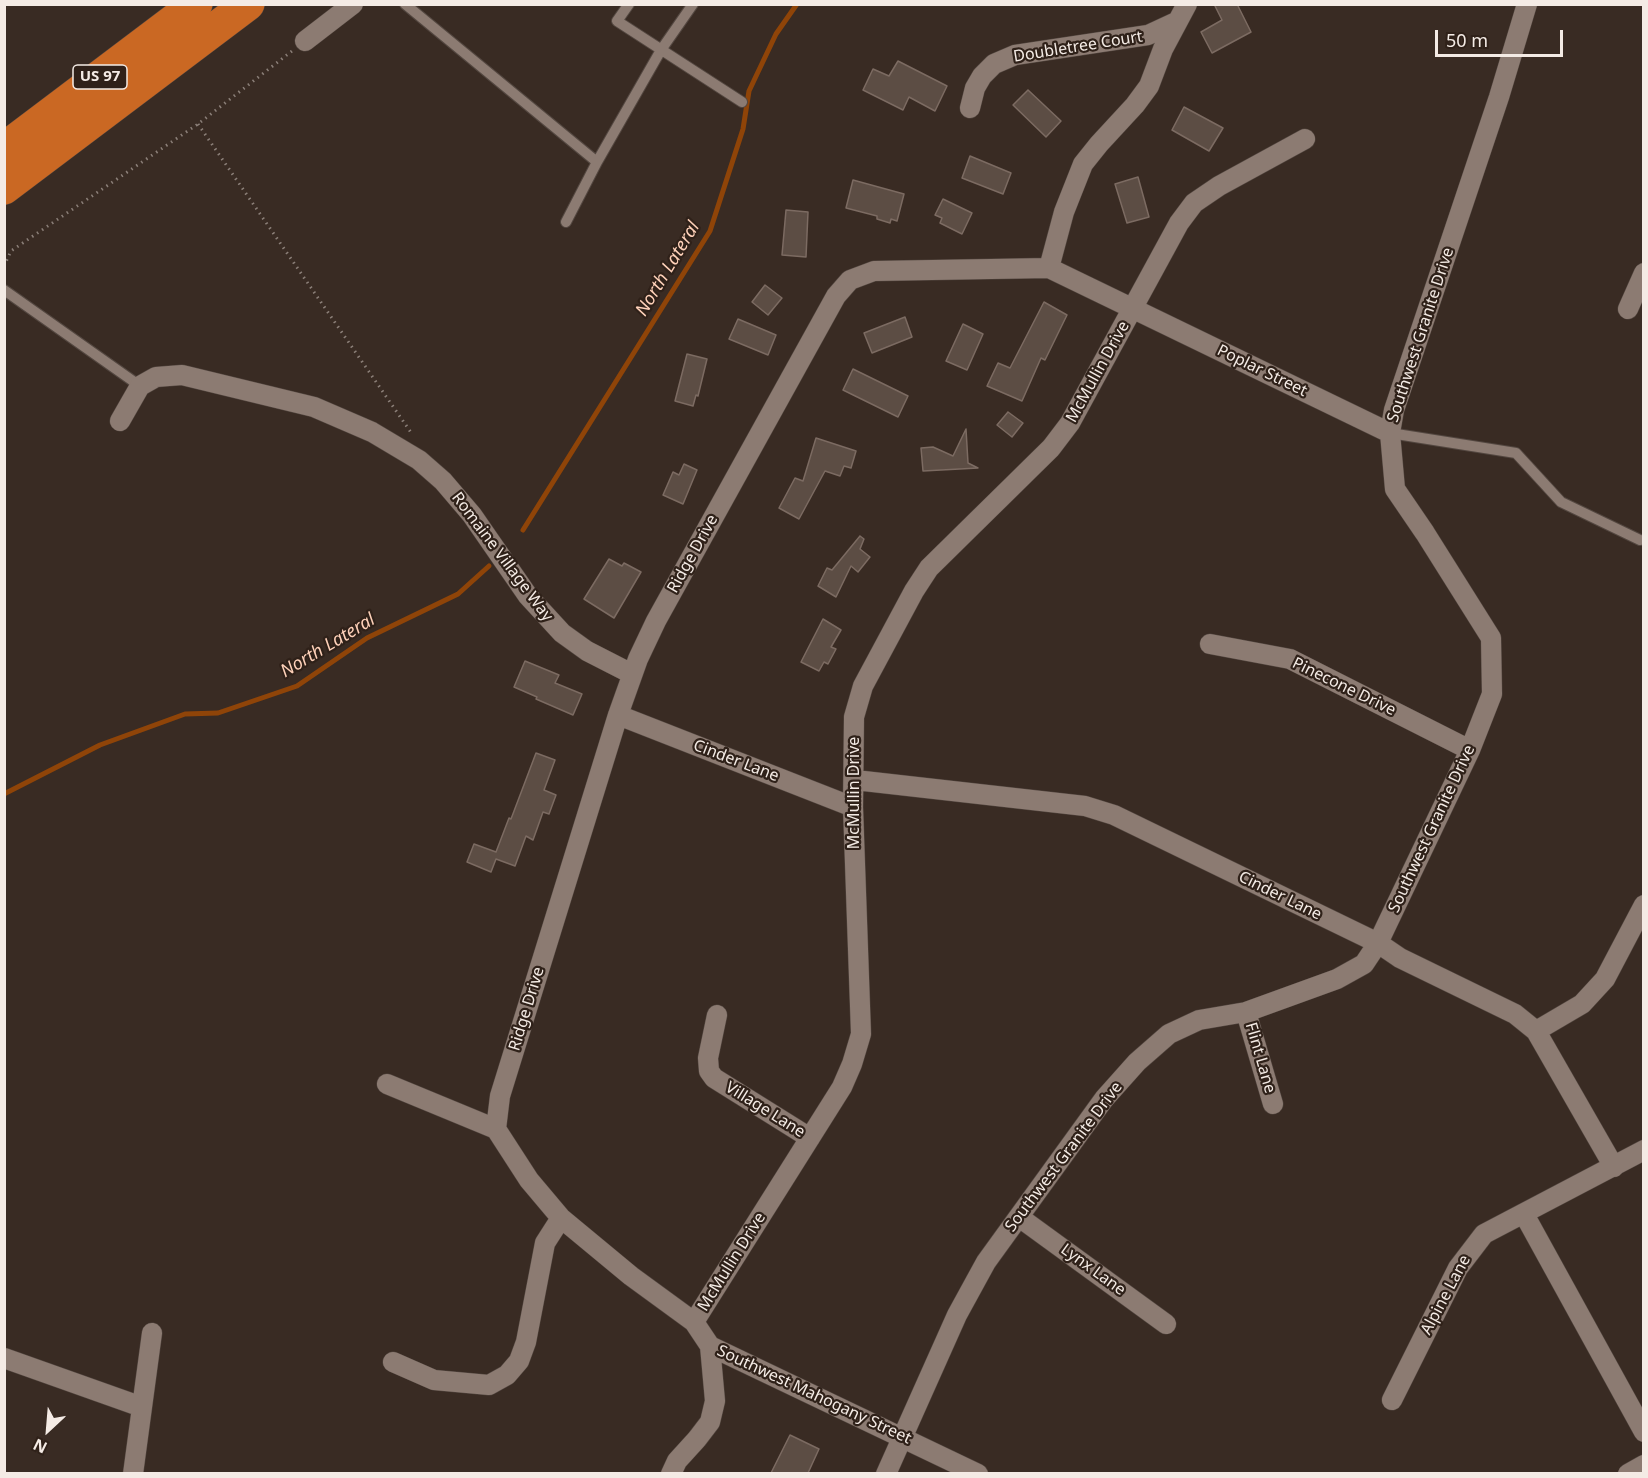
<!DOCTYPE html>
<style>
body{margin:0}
#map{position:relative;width:1648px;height:1478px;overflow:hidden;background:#392b23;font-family:"Noto Sans",sans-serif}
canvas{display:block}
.frame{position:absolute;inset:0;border:6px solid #f4ebe5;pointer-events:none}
.north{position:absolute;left:18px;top:1400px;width:60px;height:60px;-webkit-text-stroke:4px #2f2119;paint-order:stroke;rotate:206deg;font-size:16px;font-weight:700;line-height:24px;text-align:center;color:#f4ebe5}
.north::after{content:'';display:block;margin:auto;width:21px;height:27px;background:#f4ebe5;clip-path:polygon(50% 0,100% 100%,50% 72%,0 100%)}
.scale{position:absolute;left:1435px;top:30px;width:128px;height:27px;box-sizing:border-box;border:3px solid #f4ebe5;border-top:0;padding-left:8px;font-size:18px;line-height:21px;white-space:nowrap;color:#f4ebe5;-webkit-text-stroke:4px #2f2119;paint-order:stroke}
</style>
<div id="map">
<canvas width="1648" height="1478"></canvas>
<div class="frame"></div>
<div class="north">N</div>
<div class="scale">50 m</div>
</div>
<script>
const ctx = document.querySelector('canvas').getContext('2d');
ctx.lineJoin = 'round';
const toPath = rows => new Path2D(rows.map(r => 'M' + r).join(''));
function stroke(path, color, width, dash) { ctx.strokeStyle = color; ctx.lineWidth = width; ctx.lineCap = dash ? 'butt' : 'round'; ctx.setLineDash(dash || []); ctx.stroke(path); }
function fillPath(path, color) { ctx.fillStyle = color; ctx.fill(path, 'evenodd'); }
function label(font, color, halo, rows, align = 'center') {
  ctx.font = font + ' "Noto Sans",sans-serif'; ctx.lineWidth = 4.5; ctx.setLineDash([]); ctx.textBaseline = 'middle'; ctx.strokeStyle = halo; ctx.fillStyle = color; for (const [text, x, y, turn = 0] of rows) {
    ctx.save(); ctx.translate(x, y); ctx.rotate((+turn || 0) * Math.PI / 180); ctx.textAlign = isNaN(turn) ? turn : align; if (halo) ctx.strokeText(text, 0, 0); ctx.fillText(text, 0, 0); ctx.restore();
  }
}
const stream = toPath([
 [523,530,710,231,743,129,749,91,776,34,797,4],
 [4,794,100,745,185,714,218,713,297,686,367,638,458,594,489,566]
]);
const building = toPath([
 [1214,4,1237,4,1251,32,1212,53,1201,32,1222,20,1214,4],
 [898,61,947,86,935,111,909,97,903,110,863,90,873,69,889,76,898,61],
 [1028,90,1061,121,1046,137,1013,105,1028,90],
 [1184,107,1223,128,1209,151,1172,130,1184,107],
 [970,156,1011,173,1003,194,962,178,970,156],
 [1138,177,1149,217,1127,223,1115,184,1138,177],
 [853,180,904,194,897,221,891,219,890,223,877,219,877,216,846,208,853,180],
 [943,199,972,213,962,234,940,223,942,218,935,215,943,199],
 [786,210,808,212,806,257,782,255,786,210],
 [765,285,782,298,768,315,752,302,765,285],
 [1044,302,1067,315,1045,360,1041,358,1022,401,987,386,998,363,1010,368,1044,302],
 [905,317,912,337,872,353,864,333,905,317],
 [738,319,776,335,768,355,729,339,738,319],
 [963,324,983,334,967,370,946,361,963,324],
 [687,354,707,359,698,396,696,395,693,406,675,401,687,354],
 [853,369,908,396,898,417,843,390,853,369],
 [1008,412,1023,423,1012,437,997,425,1008,412],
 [966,429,968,463,978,468,923,471,921,448,933,447,953,456,966,429],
 [816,438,856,451,851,468,844,466,840,476,825,471,799,519,779,508,795,478,803,481,816,438],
 [684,464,697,470,683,504,663,495,673,472,679,475,684,464],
 [860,536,864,539,860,549,870,557,858,572,851,566,836,597,818,586,827,568,832,570,860,536],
 [609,559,622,566,624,563,641,572,614,618,584,599,609,559],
 [823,619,841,630,831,647,836,649,828,664,824,662,819,671,801,662,823,619],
 [525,661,559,675,555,683,582,694,573,715,536,699,537,697,514,687,525,661],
 [536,753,555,760,544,790,556,795,549,814,543,812,533,840,526,836,515,866,496,859,491,872,467,862,474,844,496,852,509,818,511,819,536,753],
 [790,1435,819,1449,808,1473,771,1473,790,1435]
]);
const path = toPath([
 [198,124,412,434],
 [4,266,11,251,198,124,292,51]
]);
const lane = toPath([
 [405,4,597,162],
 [629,4,617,21,742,102],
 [566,222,597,162,661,50,693,4],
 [4,290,140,386],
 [1390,433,1516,453,1561,502,1640,540]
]);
const street = toPath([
 [305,41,353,4],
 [970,108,975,88,982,76,994,64,1015,55,1148,35,1176,22],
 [1049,268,1064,212,1083,164,1099,144,1135,105,1149,86,1163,49,1187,4],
 [1628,309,1644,273],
 [120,421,140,386,156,377,182,375,314,407,372,432,419,460,443,481,472,515,528,596,562,633,587,651,632,674],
 [1210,644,1290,659,1470,750],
 [618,715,853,807],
 [855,780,1085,806,1114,815,1378,943,1400,958,1515,1014,1536,1031,1614,1167],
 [1246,1012,1273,1104],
 [717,1015,708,1058,709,1071,714,1078,810,1138],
 [1536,1031,1582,1004,1605,979,1644,905],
 [387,1084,496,1129,529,1180,561,1218,631,1276,694,1322,710,1346,978,1474],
 [496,1129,500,1096,618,715,638,659,656,621,836,296,850,280,874,271,1049,268,1390,433],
 [1524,1214,1644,1432],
 [1019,1217,1166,1324],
 [694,1322,842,1087,852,1064,861,1034,853,807,854,717,863,686,914,591,929,568,1051,448,1070,423,1179,223,1194,203,1219,186,1305,139],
 [4,1358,142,1407],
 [393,1362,434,1380,489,1385,507,1375,519,1361,526,1342,545,1243,561,1218],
 [1392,1400,1458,1268,1484,1234,1644,1150],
 [133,1474,152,1333],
 [671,1474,677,1461,697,1439,710,1422,715,1401,710,1346],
 [886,1474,957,1315,986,1262,1104,1099,1137,1062,1169,1034,1199,1020,1246,1012,1337,979,1364,964,1378,943,1470,750,1492,694,1491,638,1425,533,1395,489,1390,433,1394,410,1499,97,1527,4],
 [1628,1474,1644,1465]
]);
const highway = toPath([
 [4,149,196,4],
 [4,188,248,4]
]);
const shields = [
 [100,77,54]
];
const shieldNames = [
 ["US 97",100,77]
];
const streetNames = [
 ["Doubletree Court",1078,47,-9],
 ["Southwest Granite Drive",1421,335,-72],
 ["Poplar Street",1262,371,26],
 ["McMullin Drive",1098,372,-61],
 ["Ridge Drive",693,554,-61],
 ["Romaine Village Way",502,557,53],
 ["Pinecone Drive",1344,687,26],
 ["Cinder Lane",736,761,21],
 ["McMullin Drive",854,793,-90],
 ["Southwest Granite Drive",1432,829,-65],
 ["Cinder Lane",1280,896,26],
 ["Ridge Drive",527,1009,-73],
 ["Flint Lane",1260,1058,74],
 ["Village Lane",765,1110,32],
 ["Southwest Granite Drive",1064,1157,-53],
 ["McMullin Drive",732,1262,-58],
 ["Lynx Lane",1093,1270,36],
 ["Alpine Lane",1446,1295,-62],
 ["Southwest Mahogany Street",814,1395,25]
];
const waterNames = [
 ["North Lateral",668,269,-59],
 ["North Lateral",328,646,-31]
];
stroke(stream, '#8f4408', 5);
fillPath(building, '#5c4d44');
stroke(building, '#7c6b62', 1.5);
stroke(lane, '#534740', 12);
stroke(street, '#534740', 21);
stroke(highway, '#534740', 34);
stroke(path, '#8b7f78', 3, [1.5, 4.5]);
stroke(lane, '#8c7b72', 10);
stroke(street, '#8c7b72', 20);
stroke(highway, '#ca6823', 33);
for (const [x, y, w] of shields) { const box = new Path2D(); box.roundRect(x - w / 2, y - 12, w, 24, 4.5); ctx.fillStyle = '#2f2119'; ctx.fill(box); stroke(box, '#f4ebe5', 1.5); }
label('bold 15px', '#f4ebe5', null, shieldNames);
label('16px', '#f4ebe5', '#2f2119', streetNames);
label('italic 18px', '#fed1b9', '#2f2119', waterNames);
</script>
